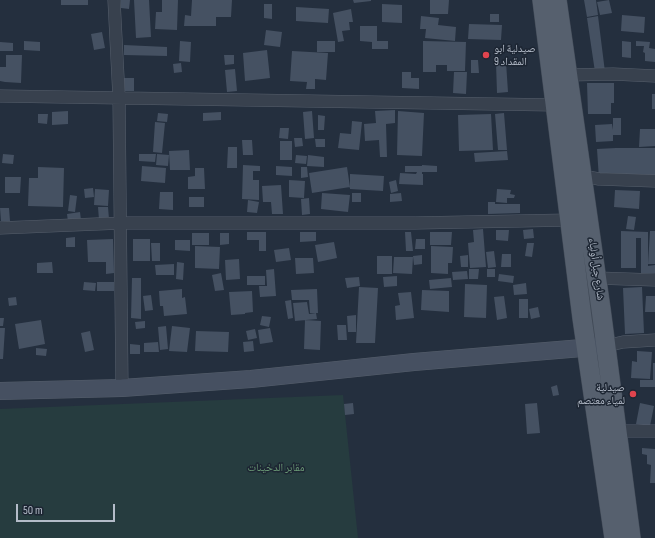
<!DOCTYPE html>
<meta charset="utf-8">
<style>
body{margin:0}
#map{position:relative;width:655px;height:538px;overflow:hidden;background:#242f3e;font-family:"Sofia Sans Condensed",sans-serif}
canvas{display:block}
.scale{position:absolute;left:16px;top:504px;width:99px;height:18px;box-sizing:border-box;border:2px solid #b4bcc9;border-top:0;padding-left:5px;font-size:12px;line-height:14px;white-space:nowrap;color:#b4bcc9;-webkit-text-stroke:3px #1d2633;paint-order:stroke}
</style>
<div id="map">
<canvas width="655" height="538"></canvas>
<div class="scale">50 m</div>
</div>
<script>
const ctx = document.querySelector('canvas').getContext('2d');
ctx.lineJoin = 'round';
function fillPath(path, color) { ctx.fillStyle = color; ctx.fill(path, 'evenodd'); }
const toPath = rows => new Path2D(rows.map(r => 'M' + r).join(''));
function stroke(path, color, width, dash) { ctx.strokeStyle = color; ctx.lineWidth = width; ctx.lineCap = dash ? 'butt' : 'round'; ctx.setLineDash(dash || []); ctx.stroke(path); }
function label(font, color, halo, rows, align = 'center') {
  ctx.font = font + ' "Sofia Sans Condensed","Noto Naskh Arabic",sans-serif'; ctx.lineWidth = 3; ctx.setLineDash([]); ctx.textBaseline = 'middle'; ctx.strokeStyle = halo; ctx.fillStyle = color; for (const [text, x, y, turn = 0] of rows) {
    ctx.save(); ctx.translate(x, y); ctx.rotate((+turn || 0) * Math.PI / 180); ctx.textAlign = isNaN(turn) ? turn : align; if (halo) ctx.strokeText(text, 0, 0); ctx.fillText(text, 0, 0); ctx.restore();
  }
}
const green = toPath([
 [343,395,358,538,0,538,0,409]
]);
const building = toPath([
 [61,0,88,0,88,5,61,5],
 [121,0,130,0,129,9,121,8],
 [134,0,149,0,151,37,136,38],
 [162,0,178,0,177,30,155,29,156,12,162,12],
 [192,0,232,0,231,17,216,17,216,26,184,26,185,15,191,16],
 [353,0,371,0,371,1,354,3],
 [430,0,449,0,448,14,430,14],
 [584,0,596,0,598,15,587,17],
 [609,0,612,13,600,15,597,2],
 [264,4,272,4,272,19,264,18],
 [382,4,402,5,402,23,382,22],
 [296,7,329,9,328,23,296,21],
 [351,9,353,22,349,22,350,30,342,31,344,41,338,42,333,13],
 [490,14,499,14,499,22,490,22],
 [622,15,645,17,644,33,621,31],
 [421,16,439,18,438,25,456,27,455,41,425,38,426,29,420,29],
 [598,16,605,72,595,72,587,18],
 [469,24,502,25,501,40,468,39],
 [360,26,377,26,377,41,388,41,388,49,372,49,372,42,360,41],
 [266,30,282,32,280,47,264,45],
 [102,32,105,48,94,50,91,34],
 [24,41,40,42,40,51,24,50],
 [180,41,191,42,190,62,179,61],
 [317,41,335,41,335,52,317,52],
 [423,41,466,42,465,71,447,71,447,65,436,65,436,72,423,72],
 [622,41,631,42,631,58,622,57],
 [636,41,650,42,649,48,655,49,655,62,645,61,645,53,643,52,644,46,636,46],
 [0,42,13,43,13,51,0,51],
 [124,45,167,47,167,56,124,55],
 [267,50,270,78,245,81,243,53],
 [292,51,328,53,326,80,315,79,315,89,306,89,307,82,290,81],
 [6,55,22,55,21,83,5,82,5,72,5,82,0,81,0,67,6,67],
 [224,55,234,55,234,64,225,65],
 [471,60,478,60,479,73,471,73],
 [506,62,508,92,497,93,496,63],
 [181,63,182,72,174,73,173,64],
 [235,69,237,91,227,92,225,70],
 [402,72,411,72,411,78,419,78,419,89,402,88],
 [454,72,467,72,466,94,453,93],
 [120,78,134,78,134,91,120,91],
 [587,83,614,83,614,103,611,103,611,114,588,114],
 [652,94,655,94,655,109,652,109],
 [395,110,395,123,386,124,387,157,380,157,379,140,365,141,364,124,376,123,375,111],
 [68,111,68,124,52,125,52,112],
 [312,111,314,138,305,139,303,112],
 [398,111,424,113,422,156,397,155],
 [221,112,221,120,203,121,203,113],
 [158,113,168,114,167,122,157,121],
 [504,113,507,150,498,150,495,114],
 [38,114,48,114,47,124,38,123],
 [491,114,493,150,459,151,458,115],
 [318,115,325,116,324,130,318,130],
 [613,118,621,118,621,135,613,135,613,141,596,142,595,125,612,124,613,130],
 [352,121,362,122,359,150,338,148,340,133,351,134],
 [155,122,165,123,162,153,153,152],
 [280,128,289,128,288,139,279,138],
 [640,129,655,129,655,146,639,147],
 [294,138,302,138,303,146,295,147],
 [315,139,325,139,325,147,316,147],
 [242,140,252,140,253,155,243,155],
 [280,141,292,141,292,160,280,160],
 [228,147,237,147,237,168,227,168],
 [616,148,655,148,655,176,599,179,597,149],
 [189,150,190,170,170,170,169,151],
 [507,151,508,160,475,162,474,153],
 [3,154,14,155,13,164,2,163],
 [139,154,156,154,155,162,139,161],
 [157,154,169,155,168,166,156,165],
 [296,155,307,156,306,164,295,163],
 [308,155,324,157,324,167,307,166],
 [243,165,260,166,260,171,253,171,253,180,259,180,259,200,242,199],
 [422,165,437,166,437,172,422,172],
 [142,166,166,168,165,183,141,181],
 [276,166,292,167,292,176,276,175],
 [405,166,422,166,422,174,423,174,423,185,399,184,400,173,416,174,417,172,405,172],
 [38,167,64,168,63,207,28,206,29,178,38,178],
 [301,167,307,167,308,177,301,178],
 [347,167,350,187,312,193,309,173],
 [195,168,204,168,205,189,188,189,188,177,195,176],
 [350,174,384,176,383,191,350,189],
 [5,177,21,177,20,193,5,193],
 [289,180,305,181,304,198,289,197],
 [396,180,398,191,391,193,389,182],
 [281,185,283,214,272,214,271,202,263,202,262,186],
 [93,188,94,197,85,198,84,189],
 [95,189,109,190,108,206,94,205],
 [497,189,511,190,510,194,515,195,514,198,507,198,507,203,496,202],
 [615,190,640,191,639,209,614,207],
 [160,192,173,192,173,210,159,209],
 [322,193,350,195,348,212,321,209],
 [352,193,361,193,361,202,352,202],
 [401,193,402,201,390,202,390,194],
 [70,195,77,196,75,212,68,211],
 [189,197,204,197,204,207,189,207],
 [309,198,310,214,302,215,301,199],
 [248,200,259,202,257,213,247,212],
 [488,202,495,202,495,204,520,204,520,213,488,214],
 [98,207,108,207,109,219,99,220],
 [0,208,9,208,10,221,1,221],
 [80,212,81,220,68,222,67,214],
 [628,216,636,217,634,230,626,229],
 [483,229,486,267,470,268,468,243,474,242,473,230],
 [533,229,534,238,524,239,523,230],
 [496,230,509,230,508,241,496,240],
 [621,231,648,232,648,266,655,265,655,273,641,273,641,238,636,238,636,268,621,268],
 [650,231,655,231,655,264,648,264],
 [247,232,266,232,266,251,259,251,259,240,247,240],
 [300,232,316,232,316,241,300,242],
 [405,232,411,232,413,251,406,251],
 [430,232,452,232,451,245,430,245],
 [192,233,209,233,209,245,192,245],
 [220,233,229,233,229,244,220,245],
 [75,237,75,247,66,247,66,238],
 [113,239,114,273,106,274,106,262,88,262,87,240],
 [133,239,150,239,150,261,133,261],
 [416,239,425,239,425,249,415,249],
 [175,240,190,240,190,251,175,250],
 [334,242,337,258,318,262,315,245],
 [151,243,160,243,160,261,152,261],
 [527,243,534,243,532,257,525,256],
 [195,246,220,247,219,269,195,268],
 [431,246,453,247,452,263,448,263,448,274,431,273],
 [289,248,291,260,276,262,274,250],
 [494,251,496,267,488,268,486,252],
 [502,254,511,254,511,267,501,267],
 [422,255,422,264,414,265,413,256],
 [468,255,468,267,461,267,460,256],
 [377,256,392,256,392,274,377,274],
 [394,257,413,257,412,274,393,273],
 [295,258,313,258,314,273,296,274],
 [239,259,240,279,226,280,225,260],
 [52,262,53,273,37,273,37,263],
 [177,262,184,263,183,280,176,279],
 [174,264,174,275,156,275,155,265],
 [274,269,276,296,260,297,259,286,267,286,266,270],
 [469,269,479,269,478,279,469,279],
 [487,269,495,269,495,277,487,277],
 [467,271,468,279,453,280,452,272],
 [221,273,224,290,215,291,212,275],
 [499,274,514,276,513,283,498,281],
 [247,276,265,276,265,285,247,285],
 [397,276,397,286,384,287,383,277],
 [359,277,360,286,347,288,345,278],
 [132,278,141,278,141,319,131,318],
 [451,278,452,287,430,289,429,280],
 [84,282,96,283,95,291,83,290],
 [97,282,114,282,114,291,97,291],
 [526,283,527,294,514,295,513,285],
 [465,284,487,285,486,318,464,317],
 [359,287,378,288,375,343,356,343],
 [642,287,644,333,625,334,623,288],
 [182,289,182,298,185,297,187,314,164,316,163,306,160,306,159,291],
 [317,289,318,313,310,313,309,300,292,300,291,290],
 [422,290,449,291,449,312,421,310],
 [252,291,253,312,245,313,245,314,231,315,229,292],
 [411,292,414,318,396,320,395,306,400,305,398,293],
 [151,295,153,310,145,311,143,296],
 [504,296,507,318,497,320,494,297],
 [646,296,655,296,655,312,645,312],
 [16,297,17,305,9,306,8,298],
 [519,299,528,299,528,318,519,318],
 [291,300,293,318,288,319,285,301],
 [307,302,309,314,316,313,317,319,295,321,293,303],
 [538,307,540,317,531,319,529,309],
 [356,315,356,332,348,332,347,316],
 [262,316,271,317,269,327,260,325],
 [0,318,4,318,3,326,0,326],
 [41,320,45,344,19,349,15,324],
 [305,320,321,321,320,350,304,349],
 [145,321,145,328,136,329,135,322],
 [337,325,346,325,347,340,338,340],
 [166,326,168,349,160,350,158,327],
 [172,326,190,328,187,352,169,351],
 [0,328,5,328,3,359,0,359],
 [270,328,273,342,260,344,258,330],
 [255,329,257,338,248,340,246,331],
 [90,331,94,350,85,352,81,333],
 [196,331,229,332,228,352,195,351],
 [253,341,254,351,244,352,243,342],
 [158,342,159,352,144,352,144,343],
 [130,344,140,345,140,354,130,354],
 [36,348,47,349,46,356,36,355],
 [637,351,652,352,650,379,631,378,632,361,637,362],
 [653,363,655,363,655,387,640,387,640,380,653,380],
 [557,385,559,395,553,396,551,387],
 [353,403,354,414,345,415,344,404],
 [537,403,540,433,527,434,525,404],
 [640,403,654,406,650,426,636,424],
 [642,448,655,449,655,483,650,483,651,465,647,464,647,455,642,454]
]);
const street = toPath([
 [114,0,119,97,122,388],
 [568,75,613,74,655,76],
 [0,96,555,105],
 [582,176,599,179,655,181],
 [0,228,121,223,415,223,570,220],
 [597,278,655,280],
 [606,346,623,342,655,340],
 [617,431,655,431]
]);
const secondary = toPath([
 [0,391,122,388,251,379,414,362,606,346]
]);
const primary = toPath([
 [542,0,582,318,614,538],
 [557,0,601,309,631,538]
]);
const markers = [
 [486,55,4,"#e0444e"],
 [633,394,4,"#e0444e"]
];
const poiNames = [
 ["صيدلية ابو",494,49],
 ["المقداد 9",494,62],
 ["صيدلية",625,388,"right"],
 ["لمياء معتصم",625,401,"right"]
];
const streetNames = [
 ["شارع جبل أولياء",596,269,82]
];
const parkNames = [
 ["مقابر الدخينات",276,468]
];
fillPath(green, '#263c3f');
fillPath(building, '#455162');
stroke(street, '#565f6c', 13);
stroke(secondary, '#565f6c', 18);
stroke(primary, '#414a57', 20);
stroke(street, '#38414e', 12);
stroke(secondary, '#465061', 17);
stroke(primary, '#56606e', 19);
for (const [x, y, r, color] of markers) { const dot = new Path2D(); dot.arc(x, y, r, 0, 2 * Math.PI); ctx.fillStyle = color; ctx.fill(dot); stroke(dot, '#1d2633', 1.5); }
label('11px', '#b4bcc9', '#1d2633', poiNames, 'left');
label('11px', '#b4bcc9', '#1d2633', streetNames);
label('11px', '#6b9a76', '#1d2633', parkNames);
</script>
